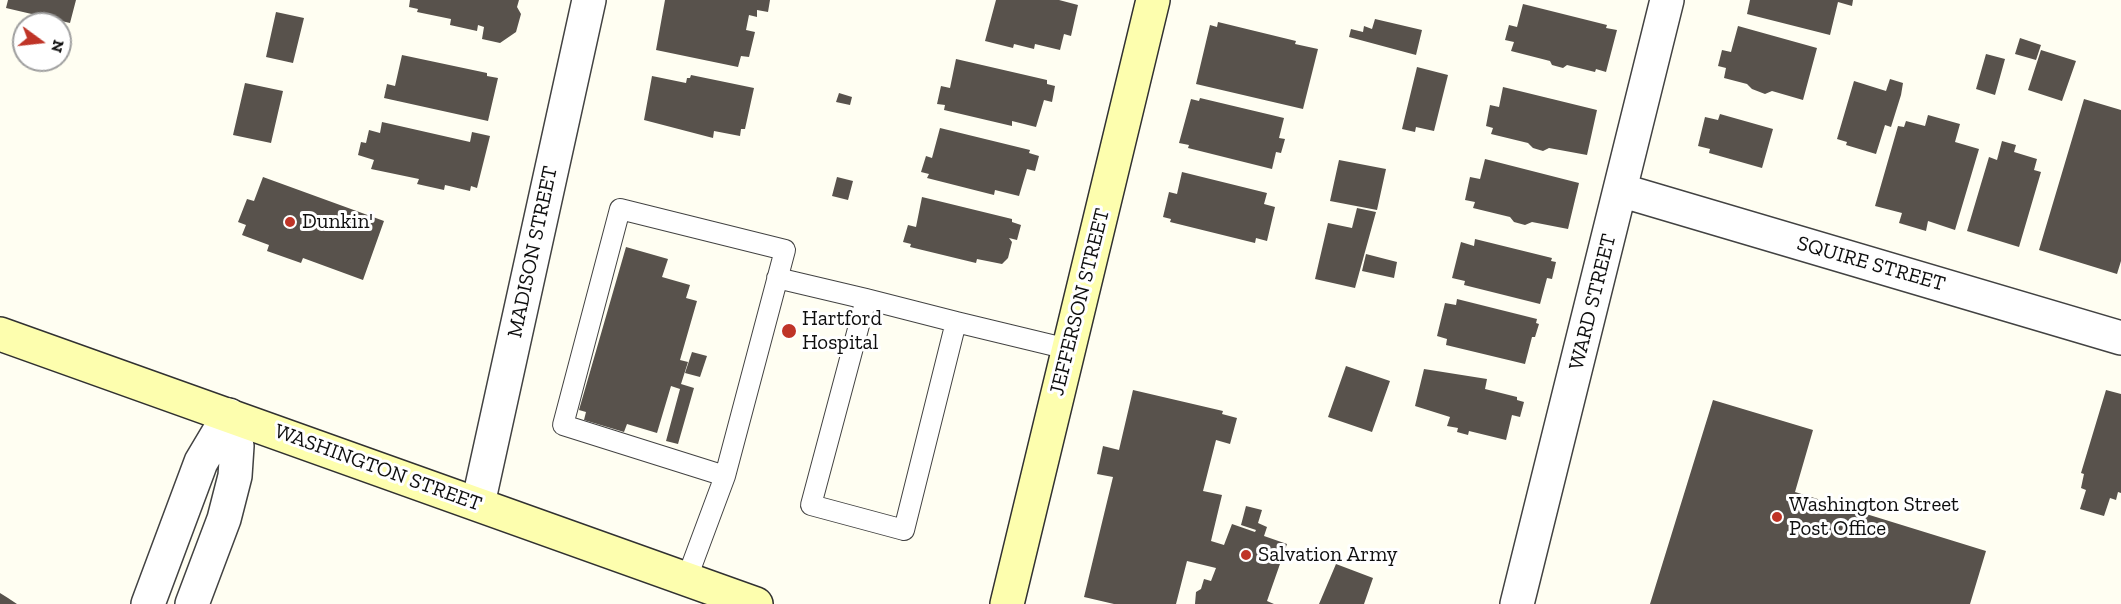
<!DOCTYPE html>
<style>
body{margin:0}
#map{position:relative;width:2121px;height:604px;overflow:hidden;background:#fffef2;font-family:"Zilla Slab",serif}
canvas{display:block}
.north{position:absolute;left:12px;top:12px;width:60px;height:60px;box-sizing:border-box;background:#fff;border:2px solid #9f9f9f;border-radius:50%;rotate:105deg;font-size:16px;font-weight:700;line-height:24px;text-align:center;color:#0f0f0f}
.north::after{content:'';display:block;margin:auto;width:21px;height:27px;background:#bf3427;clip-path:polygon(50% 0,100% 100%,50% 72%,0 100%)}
</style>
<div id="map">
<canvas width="2121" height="604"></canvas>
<div class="north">N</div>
</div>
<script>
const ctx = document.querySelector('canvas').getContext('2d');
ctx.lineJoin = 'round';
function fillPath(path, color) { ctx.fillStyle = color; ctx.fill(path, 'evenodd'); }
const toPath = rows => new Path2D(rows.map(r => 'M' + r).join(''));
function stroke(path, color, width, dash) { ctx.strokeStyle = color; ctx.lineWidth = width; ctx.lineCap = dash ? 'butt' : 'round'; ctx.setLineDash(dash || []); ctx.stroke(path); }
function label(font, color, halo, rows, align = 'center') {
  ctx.font = font + ' "Zilla Slab",serif'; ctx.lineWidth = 6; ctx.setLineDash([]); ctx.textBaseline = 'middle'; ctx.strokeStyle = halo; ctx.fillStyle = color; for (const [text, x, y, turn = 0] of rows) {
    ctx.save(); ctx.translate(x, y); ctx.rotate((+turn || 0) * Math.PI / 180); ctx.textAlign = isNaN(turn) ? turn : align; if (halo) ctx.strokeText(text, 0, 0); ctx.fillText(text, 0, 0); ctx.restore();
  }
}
const building = toPath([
 [8,0,76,0,70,23,6,8],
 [410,0,519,0,517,7,521,14,516,32,500,43,482,39,484,27,478,25,477,31,450,25,451,19,417,12,418,9,409,7],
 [665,0,770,0,768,12,757,10,757,17,749,15,746,30,755,32,749,57,741,56,738,67,656,50],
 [996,0,1059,0,1078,5,1071,36,1064,34,1060,50,1035,44,1034,49,1014,44,1013,48,985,41],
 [1750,0,1853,0,1852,6,1838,2,1830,35,1747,14],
 [1523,4,1607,25,1606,28,1617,30,1606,72,1596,69,1595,72,1567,65,1563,68,1552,65,1550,61,1511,51,1514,42,1505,40,1509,25,1517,27],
 [276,12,304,18,293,63,266,57],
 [1375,19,1422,30,1416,55,1349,37,1351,29,1363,32,1364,26,1372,29],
 [1218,22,1296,41,1295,44,1318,49,1303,109,1196,84,1210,25,1217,27],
 [1738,26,1817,48,1803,100,1772,91,1765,94,1752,89,1747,84,1724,78,1726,68,1718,66,1722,50,1731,52],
 [2020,38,2041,45,2036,60,2015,54],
 [2041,50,2076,61,2062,101,2028,90],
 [1986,54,2005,59,1995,95,1976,89],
 [402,55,487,73,487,76,498,78,488,121,384,98,387,84,395,86],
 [956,59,1047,80,1047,84,1055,86,1052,102,1044,100,1036,127,1012,121,1012,126,944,110,945,105,937,104,941,86,950,88],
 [1417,67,1448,75,1434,131,1416,127,1415,132,1402,129],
 [691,75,754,88,745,129,741,129,740,136,714,131,713,138,644,120,652,76,686,83,687,78,690,78],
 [1890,79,1903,83,1901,95,1891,127,1885,125,1876,154,1846,145,1847,142,1837,139,1854,81,1886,91],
 [245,83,283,91,271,143,233,135],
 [1503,87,1597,110,1587,155,1549,148,1543,151,1533,148,1528,143,1491,134,1493,128,1486,126,1490,105,1499,107],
 [839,93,852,97,850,105,836,102],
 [1200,98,1284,118,1279,138,1285,139,1281,153,1276,152,1272,169,1188,148,1189,145,1179,143,1191,99,1199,101],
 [2084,99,2121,110,2121,261,2117,274,2039,250],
 [1720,114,1773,129,1762,168,1709,153,1710,149,1698,146,1705,117,1718,120],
 [1928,115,1960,124,1955,142,1979,149,1955,230,1928,221,1926,231,1899,223,1902,213,1875,206,1898,126,1904,127,1906,121,1925,126],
 [382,122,470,142,472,132,490,136,477,188,471,186,470,191,445,185,444,190,417,184,419,179,371,169,374,160,358,155,361,142,366,143,369,130,380,133],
 [940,128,1030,150,1029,153,1039,156,1035,171,1027,169,1019,196,995,190,994,195,927,178,929,174,921,172,926,156,932,158],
 [2002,141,2016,145,2014,152,2037,159,2034,170,2041,172,2019,247,1967,231,1989,157,1997,160],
 [1485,159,1579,183,1568,229,1532,222,1525,225,1514,222,1510,217,1473,208,1475,202,1465,200,1470,177,1480,179],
 [1339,160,1386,169,1377,210,1330,201],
 [1182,172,1267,193,1264,204,1275,207,1267,241,1256,238,1255,243,1170,222,1171,219,1163,217,1169,192,1177,194],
 [263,177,384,221,363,280,303,258,301,263,267,251,269,245,242,235,246,225,238,222,247,199,254,201],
 [837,177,853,181,848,200,832,196],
 [922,197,1012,219,1012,222,1021,225,1017,240,1009,238,1012,242,1008,258,1002,264,977,259,976,263,910,247,911,244,903,242,908,225,916,227],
 [1357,208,1376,212,1355,288,1315,279,1328,223,1352,228],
 [1475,239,1552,258,1551,261,1556,262,1552,279,1547,278,1540,304,1464,285,1465,281,1452,278,1461,242,1474,246],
 [626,247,668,259,662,277,690,285,686,298,697,301,680,360,688,362,681,384,694,388,678,444,666,441,680,389,671,386,657,433,627,424,624,432,584,420,586,412,579,410],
 [1366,254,1397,262,1394,278,1362,271],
 [1457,299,1537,319,1536,323,1539,324,1535,337,1532,337,1525,364,1446,345,1447,339,1437,336,1445,303,1456,305],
 [692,352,707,356,700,377,685,373],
 [1346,366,1390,381,1372,432,1328,417],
 [1424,369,1487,379,1485,389,1517,397,1517,400,1524,402,1520,417,1512,415,1506,440,1469,431,1468,435,1457,432,1458,428,1447,426,1450,417,1415,406],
 [1133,390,1223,411,1222,414,1237,418,1230,444,1216,440,1203,491,1222,495,1211,541,1224,545,1232,524,1255,532,1256,530,1241,525,1246,506,1262,510,1258,523,1267,527,1264,536,1287,544,1267,601,1274,604,1195,604,1196,592,1201,589,1204,579,1211,581,1216,568,1187,561,1176,604,1114,604,1084,597,1113,477,1097,474,1103,446,1119,450],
 [2106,390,2121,394,2121,493,2118,492,2116,500,2110,498,2104,516,2080,509,2086,490,2081,488,2084,474,2081,473],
 [1713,400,1813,430,1795,492,1986,551,1970,604,1650,604],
 [1336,564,1373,578,1364,604,1319,604],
 [0,593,8,598,17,604,0,604]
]);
const lane = toPath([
 [777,278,866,299,956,322,904,530,811,505,866,299],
 [956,322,1068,349],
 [687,578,725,476,785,250,620,209,563,425,725,476]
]);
const street = toPath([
 [1620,190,2121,338],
 [478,504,589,0],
 [148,604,201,462,229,415],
 [192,604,224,519,235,476,237,446,229,415],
 [1517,604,1667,0]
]);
const secondary = toPath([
 [0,334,756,604],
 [1007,604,1153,0]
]);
const markers = [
 [290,222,6,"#bf3427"],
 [789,331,8,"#bf3427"],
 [1777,517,6,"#bf3427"],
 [1246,555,6,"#bf3427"]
];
const poiNames = [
 ["Dunkin'",302,222],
 ["Hartford",802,319],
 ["Hospital",802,343],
 ["Washington Street",1789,505],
 ["Post Office",1789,529],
 ["Salvation Army",1258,555]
];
const streetNames = [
 ["MADISON STREET",533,252,-78],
 ["SQUIRE STREET",1871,264,16],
 ["JEFFERSON STREET",1080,302,-76],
 ["WARD STREET",1593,302,-76],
 ["WASHINGTON STREET",378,468,20]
];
fillPath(building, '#58524c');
stroke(lane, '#424242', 22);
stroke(street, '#424242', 36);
stroke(secondary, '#313131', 36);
stroke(lane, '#fff', 20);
stroke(street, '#fff', 33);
stroke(secondary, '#fdfeae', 33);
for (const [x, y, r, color] of markers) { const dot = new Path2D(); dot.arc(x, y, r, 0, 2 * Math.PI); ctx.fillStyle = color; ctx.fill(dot); stroke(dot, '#fff', 2); }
label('21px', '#0f0f0f', '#fff', poiNames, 'left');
label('21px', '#0f0f0f', '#fff', streetNames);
</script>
